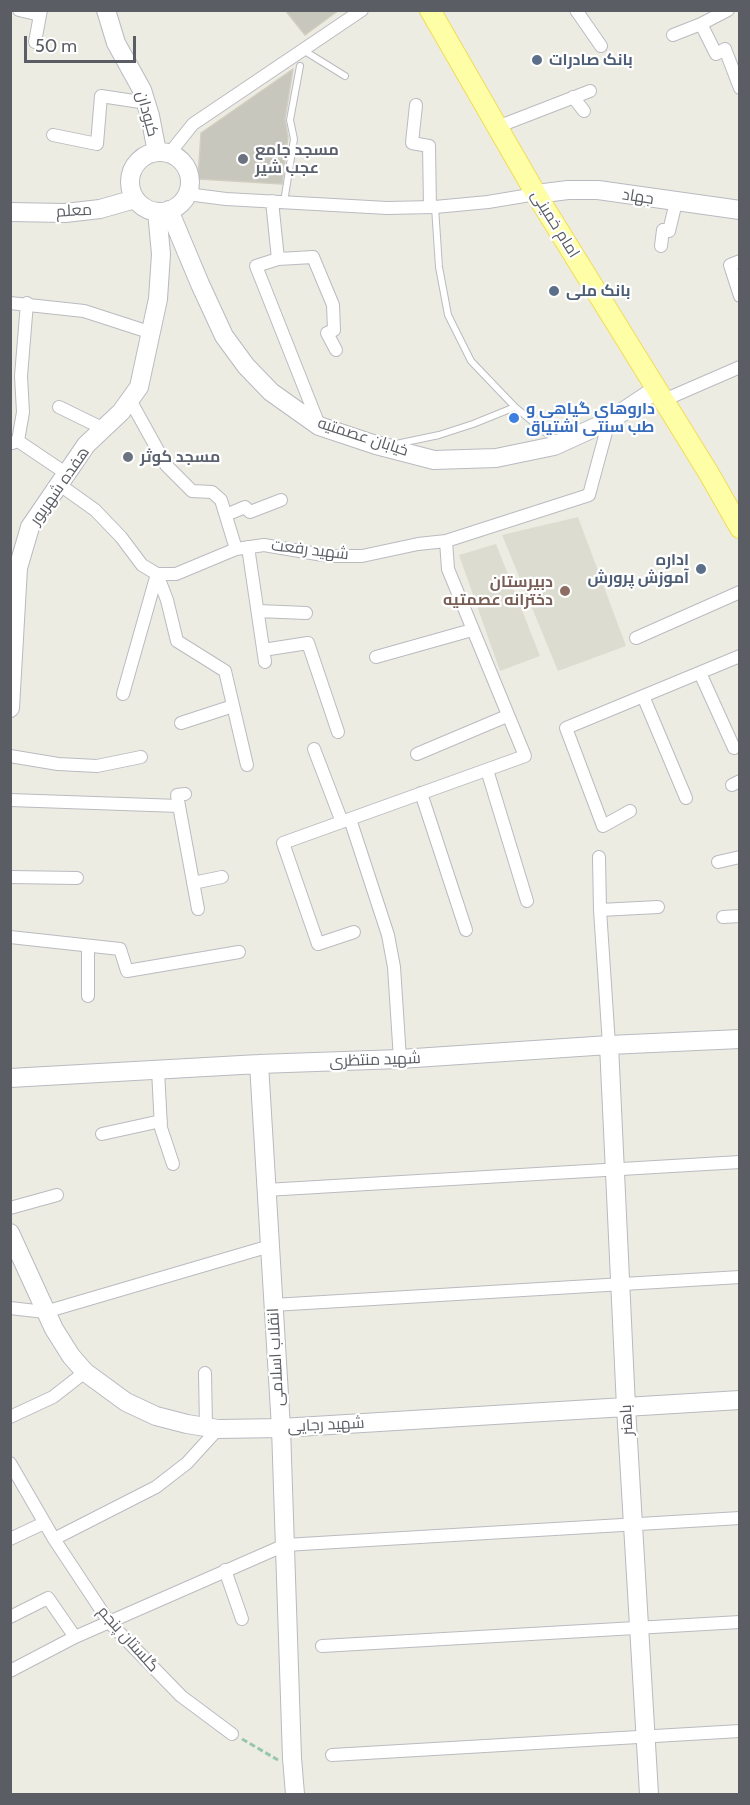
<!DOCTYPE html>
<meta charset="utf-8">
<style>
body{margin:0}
#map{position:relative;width:750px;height:1805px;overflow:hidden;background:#edece2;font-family:Cabin,sans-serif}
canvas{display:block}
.frame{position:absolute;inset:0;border:12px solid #5a5d63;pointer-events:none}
.scale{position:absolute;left:24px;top:36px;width:112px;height:27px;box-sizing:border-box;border:3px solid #5a5d63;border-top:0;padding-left:8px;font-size:18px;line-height:21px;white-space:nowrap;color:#5a5d63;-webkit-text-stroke:4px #fff;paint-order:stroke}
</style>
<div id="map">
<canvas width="750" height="1805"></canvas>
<div class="frame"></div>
<div class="scale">50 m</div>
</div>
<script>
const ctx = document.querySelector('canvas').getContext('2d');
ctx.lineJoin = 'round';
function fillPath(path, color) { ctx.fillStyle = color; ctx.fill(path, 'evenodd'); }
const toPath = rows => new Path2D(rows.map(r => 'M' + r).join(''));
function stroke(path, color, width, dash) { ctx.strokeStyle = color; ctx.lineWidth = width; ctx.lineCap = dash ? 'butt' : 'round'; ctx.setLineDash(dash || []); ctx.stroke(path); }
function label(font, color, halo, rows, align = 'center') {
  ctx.font = font + ' Cabin,Cairo,sans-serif'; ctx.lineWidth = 4.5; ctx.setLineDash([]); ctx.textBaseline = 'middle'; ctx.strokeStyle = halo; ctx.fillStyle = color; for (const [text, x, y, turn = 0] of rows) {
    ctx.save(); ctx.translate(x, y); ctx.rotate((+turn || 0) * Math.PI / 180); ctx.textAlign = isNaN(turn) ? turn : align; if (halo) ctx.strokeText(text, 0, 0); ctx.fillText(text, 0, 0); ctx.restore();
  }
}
const education = toPath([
 [578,517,626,646,558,671,502,535],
 [496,544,540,656,500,671,459,555]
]);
const building = toPath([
 [285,10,339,10,305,35,285,10],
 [293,69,285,119,288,137,282,184,198,179,201,133,293,69]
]);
const path = toPath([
 [242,1739,278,1760]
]);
const lane = toPath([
 [303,50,345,76],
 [284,202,294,139,290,120,300,66],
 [435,207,439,267,448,315,471,361,515,407,546,433,558,440],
 [396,444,439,435,473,424,515,407]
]);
const street = toPath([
 [19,10,40,15,41,10],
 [576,10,601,46],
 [728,10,701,24,716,54,725,49,740,88],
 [673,35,701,24],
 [35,42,40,15],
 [573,97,584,111],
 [416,105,412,143,429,146,430,207],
 [497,127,590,91],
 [53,135,97,144,101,96,147,103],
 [169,154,193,124,362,10],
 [187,194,226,199,387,208,435,207,488,202,536,194],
 [272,201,278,259,313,257,333,305,334,330,327,333,336,350],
 [661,246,663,230,669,231,676,202],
 [278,259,256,266,319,425],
 [740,261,730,265,740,296],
 [10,303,84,311,152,333],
 [130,400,166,465,192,491,212,492,221,500,236,549],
 [664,400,740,367],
 [59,407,104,429],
 [18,441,23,412,21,376,27,303],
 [12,443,18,441,67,474],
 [60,485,95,510,121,537,142,565,157,574,176,574,236,549,264,545,329,556,362,556,418,544,446,541,589,495,609,421],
 [226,515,245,507,250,512,281,500],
 [248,547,265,662],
 [258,611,306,613],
 [636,638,740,592],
 [263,650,308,643,338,732],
 [376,657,472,630],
 [700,673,734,748],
 [123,694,157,574,167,600,177,641,225,671,247,765],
 [643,696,686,798],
 [181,723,233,706],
 [314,749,342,822],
 [417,754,507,716],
 [10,756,58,764,97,766,141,757],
 [487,770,527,901],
 [732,785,740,781],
 [421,793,466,930],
 [185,794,177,795,198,909],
 [10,800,179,806],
 [630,811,603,826,566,728,740,656],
 [350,819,388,935,394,967,400,1059],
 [599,857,600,910,609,1045],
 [718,862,740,857],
 [10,877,77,878],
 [193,883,222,877],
 [600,910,658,907],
 [723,917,740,916],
 [354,932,318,944,283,843,525,756,448,569,446,541],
 [10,937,120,949,127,971,239,952],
 [88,946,88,996],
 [158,1070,161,1128,173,1164],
 [102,1134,161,1121],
 [266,1190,740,1162],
 [10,1208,57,1195],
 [273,1305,740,1277],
 [10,1308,45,1312,270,1246],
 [205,1373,206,1427],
 [10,1417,53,1397,85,1372],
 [10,1463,54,1539,109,1622,181,1696,232,1734],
 [10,1539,44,1523],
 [54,1539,156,1487,187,1463,218,1429],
 [225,1570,242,1619],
 [10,1617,48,1598,75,1637],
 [322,1646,740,1622],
 [10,1671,75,1637,285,1545,740,1518],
 [332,1755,740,1731]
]);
const secondary = toPath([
 [106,10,116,43,142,90,150,116,157,152],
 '130 182a30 30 0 1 1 60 0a30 30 0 1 1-60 0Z',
 [536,194,568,190,598,190,740,210],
 [169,210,200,284,224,336,246,366,271,392,319,426,376,445,434,460,496,458,554,446,609,421,657,389],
 [10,212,65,213,100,209,135,199],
 [10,708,18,568,30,527,86,445,121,412,139,387,158,299,161,254,157,212],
 [609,1045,626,1407,649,1794],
 [259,1064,281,1428,292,1758,295,1794],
 [10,1078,259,1064,400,1059,609,1045,740,1039],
 [10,1233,54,1329,71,1356,85,1372,126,1402,156,1416,187,1424,218,1429,281,1428,740,1400]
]);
const primary = toPath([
 [430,10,536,194,708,472,740,528]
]);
const markers = [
 [537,60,6,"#5c6f8a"],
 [243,159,6,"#6b7280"],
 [554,291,6,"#5c6f8a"],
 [514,418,6,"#3f7fe0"],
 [128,457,6,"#6b7280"],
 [701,569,6,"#5c6f8a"],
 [565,591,6,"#8d6e63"]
];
const serviceNames = [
 ["بانک صادرات",549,60],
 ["بانک ملی",566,291],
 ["اداره",689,560,"right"],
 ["آموزش پرورش",689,578,"right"]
];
const streetNames = [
 ["کبودان",147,114,75],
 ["جهاد",638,197,9],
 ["معلم",74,211,-3],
 ["امام خمینی",555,224,58],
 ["خیابان عصمتیه",363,437,18],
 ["هفده شهریور",60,486,-55],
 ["شهید رفعت",310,550,7],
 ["شهید منتظری",375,1060,-2],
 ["انقلاب اسلامی",276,1357,-93],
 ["باهنر",627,1420,-93],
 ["شهید رجایی",326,1425,-3],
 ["گلستان پنجم",128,1639,48]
];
const worshipNames = [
 ["مسجد جامع",255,150],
 ["عجب شیر",255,168],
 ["مسجد کوثر",140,457]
];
const shopNames = [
 ["داروهای گیاهی و",526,409],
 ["طب سنتی اشتیاق",526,427]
];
const educationNames = [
 ["دبیرستان",553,582],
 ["دخترانه عصمتیه",553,600]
];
fillPath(education, '#dddcd0');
fillPath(building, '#c8c7be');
stroke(building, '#d2cfc0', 1.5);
stroke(lane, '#babbc1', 8);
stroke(street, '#babbc1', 14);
stroke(secondary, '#b8bac1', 20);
stroke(primary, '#f0dd58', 22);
stroke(path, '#98c6ac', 3, [6, 3]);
stroke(lane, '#fff', 6);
stroke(street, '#fff', 12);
stroke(secondary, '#fff', 18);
stroke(primary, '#fefea6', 20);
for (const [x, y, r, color] of markers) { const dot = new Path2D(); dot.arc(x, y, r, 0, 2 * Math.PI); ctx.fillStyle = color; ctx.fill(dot); stroke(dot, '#fff', 2); }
label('bold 16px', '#4e5e75', '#fff', serviceNames, 'left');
label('16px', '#5a5d63', '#fff', streetNames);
label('bold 16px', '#5b616d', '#fff', worshipNames, 'left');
label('bold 16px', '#366cbe', '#fff', shopNames, 'left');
label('bold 16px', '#785e54', '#fff', educationNames, 'right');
</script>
